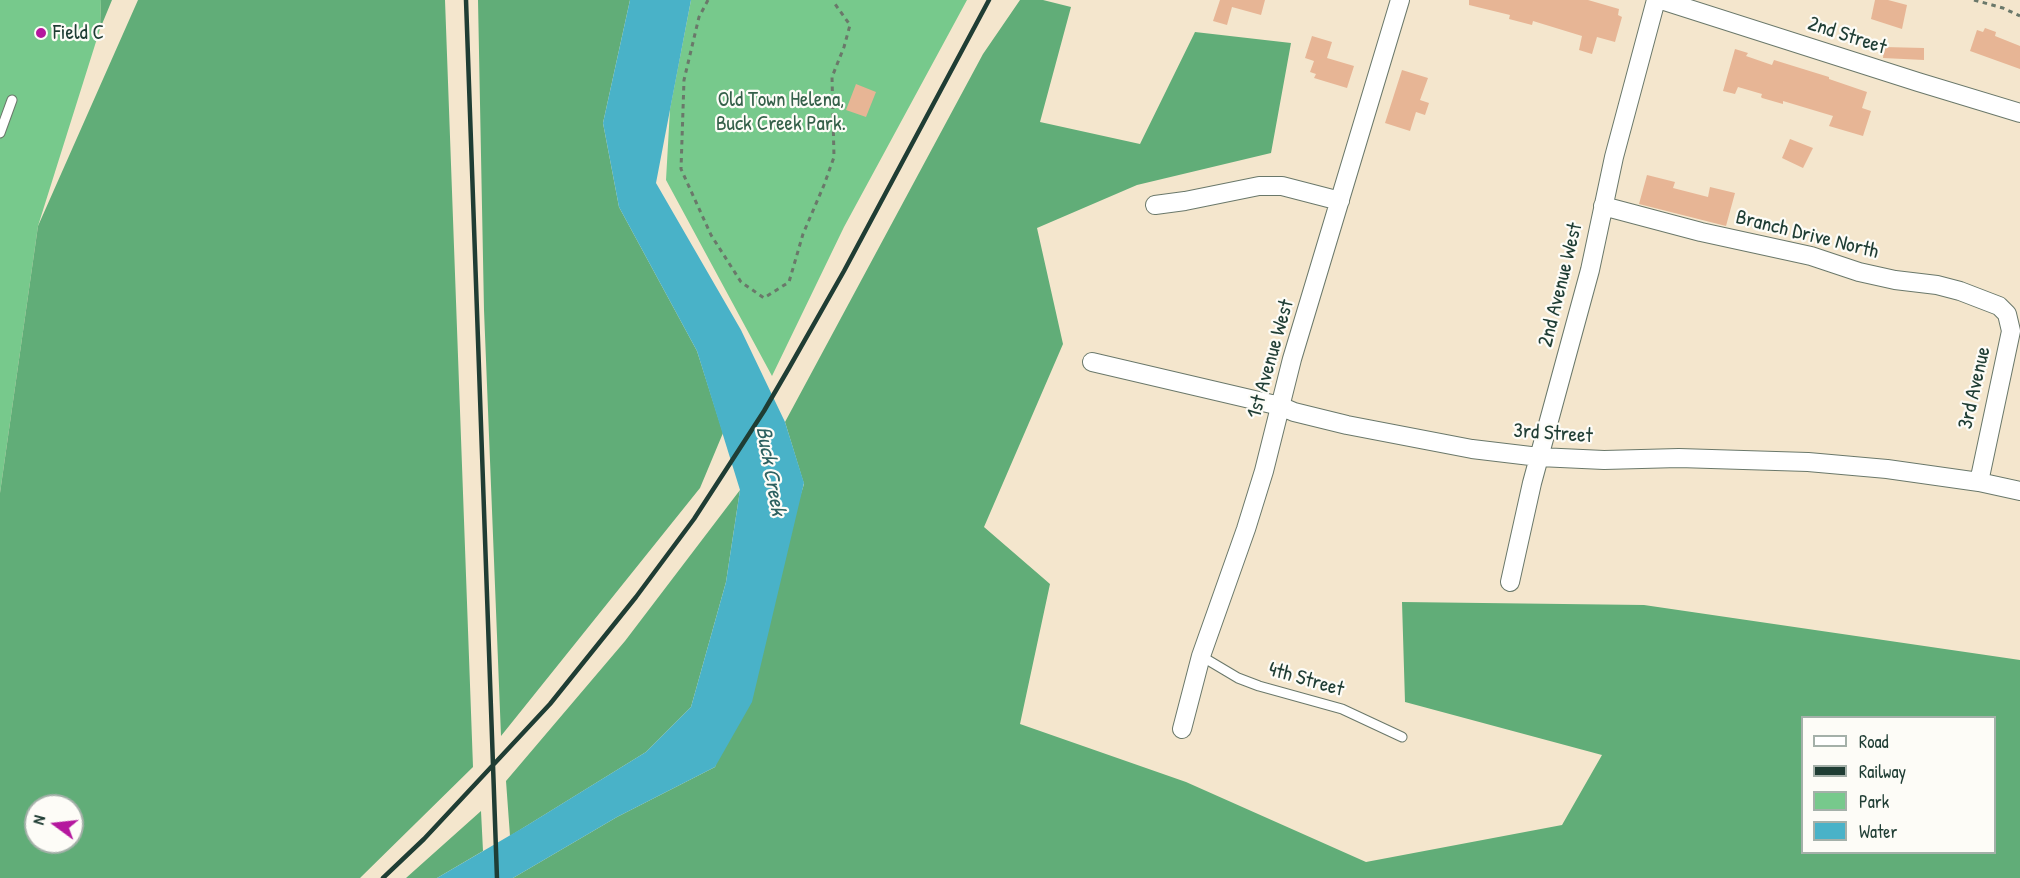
<!DOCTYPE html>
<style>
body{margin:0}
#map{position:relative;width:2020px;height:878px;overflow:hidden;background:#f4e6cd;font-family:"Patrick Hand",sans-serif}
canvas{display:block}
.legend{position:absolute;left:1801px;top:716px;width:195px;height:138px;box-sizing:border-box;background:#fdfcf7;border:2px solid #a4b0a9;margin:0;padding:8px 10px;list-style:none;font-size:18px;color:#1f3d34}
.legend li{display:flex;align-items:center;gap:12px;height:30px}
.legend b{width:30px;border:2px solid #a4b0a9}
.north{position:absolute;left:24px;top:794px;width:60px;height:60px;box-sizing:border-box;background:#fdfcf7;border:2px solid #a4b0a9;border-radius:50%;rotate:285deg;font-size:16px;font-weight:700;line-height:24px;text-align:center;color:#1f3d34}
.north::after{content:'';display:block;margin:auto;width:21px;height:27px;background:#b5179e;clip-path:polygon(50% 0,100% 100%,50% 72%,0 100%)}
</style>
<div id="map">
<canvas width="2020" height="878"></canvas>
<ul class="legend">
<li><b style="height:8px;background:#fff"></b>Road</li>
<li><b style="height:8px;background:#1f3d34"></b>Railway</li>
<li><b style="height:16px;background:#77c98c"></b>Park</li>
<li><b style="height:16px;background:#49b2c8"></b>Water</li>
</ul>
<div class="north">N</div>
</div>
<script>
const ctx = document.querySelector('canvas').getContext('2d');
ctx.lineJoin = 'round';
function fillPath(path, color) { ctx.fillStyle = color; ctx.fill(path, 'evenodd'); }
const toPath = rows => new Path2D(rows.map(r => 'M' + r).join(''));
function stroke(path, color, width, dash) { ctx.strokeStyle = color; ctx.lineWidth = width; ctx.lineCap = dash ? 'butt' : 'round'; ctx.setLineDash(dash || []); ctx.stroke(path); }
function label(font, color, halo, rows, align = 'center') {
  ctx.font = font + ' "Patrick Hand",sans-serif'; ctx.lineWidth = 4.5; ctx.setLineDash([]); ctx.textBaseline = 'middle'; ctx.strokeStyle = halo; ctx.fillStyle = color; for (const [text, x, y, turn = 0] of rows) {
    ctx.save(); ctx.translate(x, y); ctx.rotate((+turn || 0) * Math.PI / 180); ctx.textAlign = isNaN(turn) ? turn : align; if (halo) ctx.strokeText(text, 0, 0); ctx.fillText(text, 0, 0); ctx.restore();
  }
}
const green = toPath([
 [0,0,101,0,100,29,38,226,0,493],
 [691,0,967,0,844,227,772,376,666,180,670,109]
]);
const forest = toPath([
 [101,0,112,0,100,29],
 [138,0,445,0,473,767,360,878,0,878,0,493,38,226],
 [36,806,72,806,72,842,36,842],
 [478,0,630,0,603,123,619,207,697,351,723,433,700,488,501,736,484,310],
 [1020,0,1043,0,1071,7,1040,122,1140,144,1195,32,1291,43,1271,153,1137,185,1037,228,1063,344,984,527,1050,584,1020,724,1186,782,1366,862,1562,825,1602,755,1405,702,1402,602,1644,605,2020,660,2020,878,513,878,617,817,715,767,804,484,785,422,983,54],
 [1802,718,1994,718,1994,852,1802,852],
 [740,490,726,582,691,707,646,752,510,836,506,781,625,641],
 [481,811,483,851,437,878,406,878]
]);
const water = toPath([
 [630,0,691,0,656,183,741,330,785,422,804,483,752,702,715,767,617,817,513,878,437,878,526,826,646,752,691,707,726,582,740,490,697,351,619,207,603,123]
]);
const building = toPath([
 [1220,0,1265,0,1261,15,1232,7,1227,25,1213,21],
 [1469,0,1588,0,1619,9,1618,15,1622,17,1615,42,1597,37,1592,54,1579,50,1582,36,1533,21,1532,25,1509,19,1510,15,1469,5],
 [1875,0,1888,0,1907,5,1902,29,1871,19],
 [1985,28,1996,32,1995,36,2020,46,2020,69,1970,51,1977,30,1983,32],
 [1312,36,1332,42,1327,58,1354,66,1347,88,1314,78,1316,74,1310,72,1314,61,1305,58],
 [1884,47,1924,48,1924,60,1883,58],
 [1735,49,1748,53,1746,56,1772,65,1774,60,1829,77,1829,79,1867,92,1862,108,1871,111,1863,136,1829,126,1833,116,1783,101,1783,104,1762,98,1761,97,1762,94,1738,87,1735,94,1723,91],
 [1402,70,1428,78,1420,100,1429,103,1425,115,1416,112,1410,131,1385,123],
 [856,84,876,92,866,117,846,110],
 [1790,139,1813,148,1803,168,1782,158],
 [1647,175,1675,182,1673,188,1708,197,1710,187,1735,193,1726,226,1639,204]
]);
const path = toPath([
 [708,0,699,17,684,80,681,169,711,235,741,282,764,298,789,282,803,234,824,185,834,157,832,77,844,47,850,25,835,4,835,0],
 [1974,0,2003,8,2020,16]
]);
const service = toPath([
 [0,133,12,100],
 [1201,656,1238,678,1259,686,1342,709,1402,737]
]);
const minor = toPath([
 [1661,0,1918,82,2020,113],
 [1155,205,1185,201,1259,186,1282,186,1340,201],
 [1603,206,1701,232,1811,256,1859,272,1895,280,1937,285,1960,291,1999,306,2007,314,2011,331,1979,482],
 [1092,362,1280,406,1294,412,1347,425,1472,449,1539,457,1604,460,1679,458,1808,462,1887,469,1979,482,2020,491],
 [1510,582,1532,483,1590,270,1614,157,1656,0],
 [1182,729,1201,656,1246,529,1264,471,1292,359,1400,0]
]);
const rail = toPath([
 [466,0,497,878],
 [383,878,424,839,550,704,636,597,694,519,764,411,789,368,844,271,989,0]
]);
const markers = [
 [41,33,6,"#b5179e"]
];
const poiNames = [
 ["Field C",53,33]
];
const streetNames = [
 ["2nd Street",1847,36,18],
 ["Branch Drive North",1807,235,14],
 ["2nd Avenue West",1561,285,-76],
 ["1st Avenue West",1271,359,-74],
 ["3rd Avenue",1975,388,-77],
 ["3rd Street",1553,434,4],
 ["4th Street",1306,680,16]
];
const parkNames = [
 ["Old Town Helena,",781,100],
 ["Buck Creek Park.",781,124]
];
const waterNames = [
 ["Buck Creek",770,471,80]
];
fillPath(green, '#77c98c');
fillPath(forest, '#61ad78');
fillPath(water, '#49b2c8');
fillPath(building, '#e7b595');
stroke(service, '#6a786a', 11);
stroke(minor, '#6a786a', 20);
stroke(path, '#6a786a', 3, [4.5, 4.5]);
stroke(service, '#fff', 9);
stroke(minor, '#fff', 18);
stroke(rail, '#1f3d34', 4.5);
for (const [x, y, r, color] of markers) { const dot = new Path2D(); dot.arc(x, y, r, 0, 2 * Math.PI); ctx.fillStyle = color; ctx.fill(dot); stroke(dot, '#fdfcf7', 2); }
label('21px', '#1f3d34', '#fdfcf7', poiNames, 'left');
label('21px', '#1f3d34', '#fdfcf7', streetNames);
label('21px', '#35604a', '#fdfcf7', parkNames);
label('italic 22px', '#2c6060', '#fdfcf7', waterNames);
</script>
